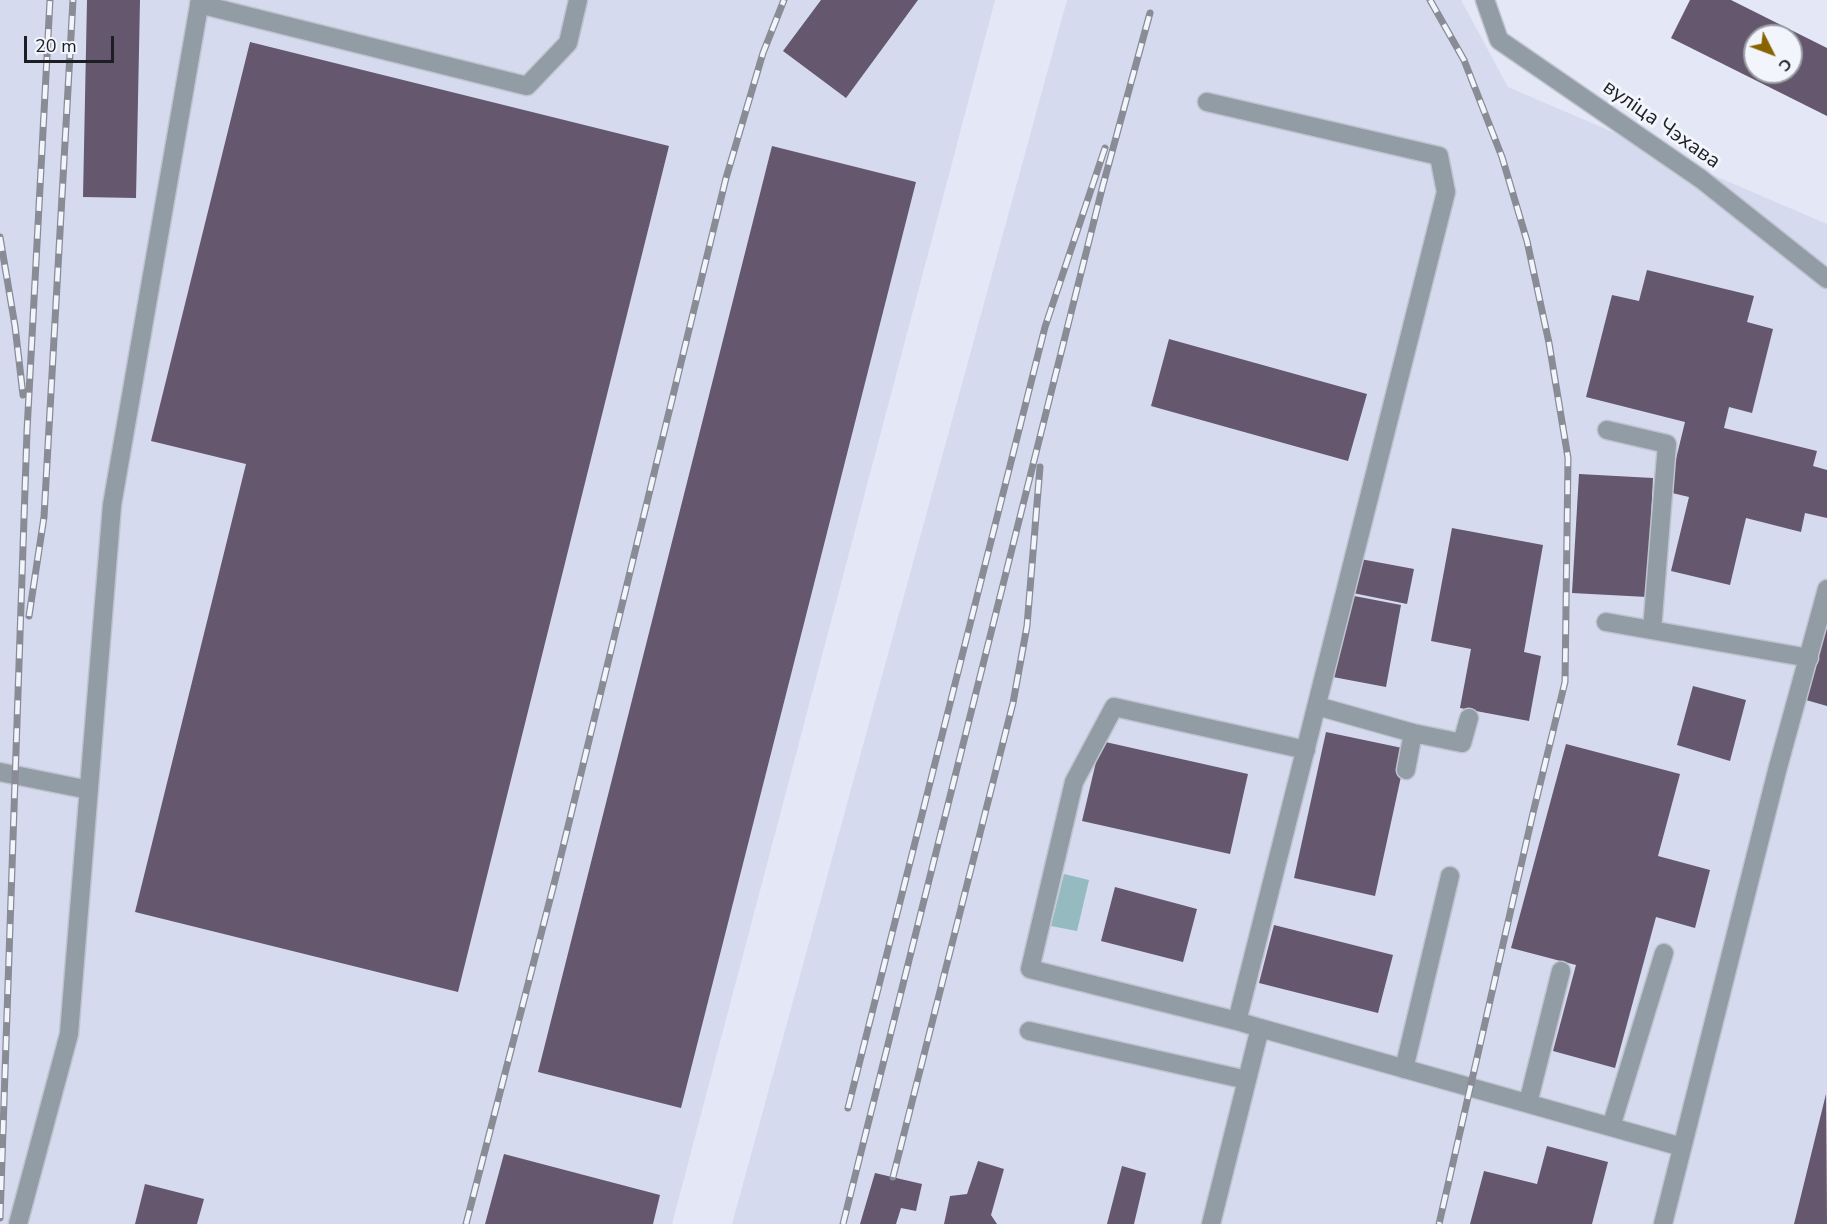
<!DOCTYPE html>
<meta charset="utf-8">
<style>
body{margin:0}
#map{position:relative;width:1827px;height:1224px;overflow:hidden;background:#e4e7f5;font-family:"Nunito Sans",sans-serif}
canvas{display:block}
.north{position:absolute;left:1743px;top:24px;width:60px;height:60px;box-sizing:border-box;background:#f3f5fd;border:2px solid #9d9fa6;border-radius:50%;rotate:132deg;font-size:16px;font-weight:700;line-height:24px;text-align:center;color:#1d1e23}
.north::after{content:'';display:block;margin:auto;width:21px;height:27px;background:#876400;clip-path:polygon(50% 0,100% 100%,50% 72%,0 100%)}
.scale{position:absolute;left:24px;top:36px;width:90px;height:27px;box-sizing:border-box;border:3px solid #1d1e23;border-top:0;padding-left:8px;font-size:18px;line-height:21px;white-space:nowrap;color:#1d1e23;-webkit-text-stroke:4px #f3f5fd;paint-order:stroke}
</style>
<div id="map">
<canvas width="1827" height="1224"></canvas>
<div class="north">С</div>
<div class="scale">20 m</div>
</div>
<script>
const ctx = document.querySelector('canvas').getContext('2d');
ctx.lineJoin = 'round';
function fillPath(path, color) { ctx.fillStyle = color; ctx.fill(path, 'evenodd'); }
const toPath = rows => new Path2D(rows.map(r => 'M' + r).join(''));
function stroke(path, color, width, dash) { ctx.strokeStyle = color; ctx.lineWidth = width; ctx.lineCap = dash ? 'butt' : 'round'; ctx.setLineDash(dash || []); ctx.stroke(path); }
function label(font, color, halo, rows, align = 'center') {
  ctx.font = font + ' "Nunito Sans",sans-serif'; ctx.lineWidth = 6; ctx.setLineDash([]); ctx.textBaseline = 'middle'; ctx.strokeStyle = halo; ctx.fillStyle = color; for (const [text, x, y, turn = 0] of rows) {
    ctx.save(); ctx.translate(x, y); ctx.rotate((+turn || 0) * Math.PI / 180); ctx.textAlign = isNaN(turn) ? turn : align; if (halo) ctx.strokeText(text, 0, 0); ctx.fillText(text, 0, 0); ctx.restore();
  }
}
const built = toPath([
 [0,0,995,0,672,1224,0,1224],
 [1067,0,1461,0,1508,87,1827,224,1827,1224,732,1224]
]);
const water = toPath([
 [1064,874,1089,880,1077,931,1051,926]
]);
const building = toPath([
 [87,0,140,0,136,198,83,197],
 [821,0,918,0,846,98,783,51],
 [1690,0,1731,0,1827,48,1827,116,1671,38],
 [1755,36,1791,36,1791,72,1755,72],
 [250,42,669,146,458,992,135,912,246,464,151,441],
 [772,146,916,182,681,1108,538,1072],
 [1647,270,1754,296,1747,322,1773,329,1752,413,1729,407,1724,428,1817,451,1813,466,1827,470,1827,518,1805,513,1801,532,1746,518,1730,585,1671,571,1689,497,1668,492,1685,422,1586,397,1612,295,1639,301],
 [1169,339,1367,394,1348,461,1151,406],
 [1579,474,1653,478,1647,597,1572,593],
 [1452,528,1543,545,1524,652,1541,656,1529,721,1460,708,1471,649,1431,641],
 [1355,558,1414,569,1407,604,1348,592],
 [1349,595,1401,605,1386,687,1333,677],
 [1827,624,1827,706,1806,700],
 [1693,686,1746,700,1730,761,1677,745],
 [1326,732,1407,749,1375,896,1294,878],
 [1101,741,1248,774,1230,854,1082,821],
 [1566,744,1680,774,1658,856,1710,870,1695,928,1656,917,1615,1068,1553,1051,1576,965,1511,948],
 [1115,887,1197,909,1183,962,1101,941],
 [1274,925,1393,955,1378,1013,1259,983],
 [1826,1094,1827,1224,1794,1224],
 [1547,1146,1608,1162,1592,1224,1470,1224,1484,1171,1537,1184],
 [504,1154,660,1195,653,1224,485,1224],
 [978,1161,1004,1169,991,1215,997,1224,944,1224,950,1196,967,1194],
 [1122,1166,1146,1173,1134,1224,1107,1224],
 [875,1173,922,1184,916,1211,901,1208,896,1224,860,1224],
 [145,1184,204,1199,197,1224,135,1224]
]);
const minor = toPath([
 [1485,0,1499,40,1701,179,1827,279],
 [199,4,527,86,568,43,578,0],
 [1207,102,1439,156,1446,192,1237,1021,1260,1028],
 [1607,430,1667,444,1652,630],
 [1606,622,1809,658],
 [1317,706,1413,733,1406,770],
 [1413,733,1462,743,1469,718],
 [0,772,89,790],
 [1237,1021,1030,969,1074,782,1114,707,1306,750],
 [1029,1031,1247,1080],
 [1404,1069,1450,876],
 [1528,1103,1561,971],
 [1611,1127,1664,953],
 [18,1224,69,1034,112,505,200,0],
 [1211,1224,1260,1028,1682,1147],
 [1663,1224,1778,767,1827,589]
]);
const rail = toPath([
 [1430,0,1464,60,1502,157,1527,241,1549,343,1568,458,1565,682,1533,813,1439,1224],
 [0,237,15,326,23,395],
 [29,616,44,517,73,0],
 [848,1108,1045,327,1105,148],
 [893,1177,1013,703,1027,626,1040,467],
 [0,1218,27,431,50,0],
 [466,1224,555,880,726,178,763,53,784,0],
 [843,1224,1103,185,1150,13]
]);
const streetNames = [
 ["вуліца Чэхава",1661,125,35]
];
fillPath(built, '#d5daef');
fillPath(water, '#95bac0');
fillPath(building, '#64576e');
stroke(minor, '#c0c3cf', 21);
stroke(minor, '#919ca5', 18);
stroke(rail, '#898b95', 7);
stroke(rail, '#f3f5fd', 4.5, [14]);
label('21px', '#1d1e23', '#f3f5fd', streetNames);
</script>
